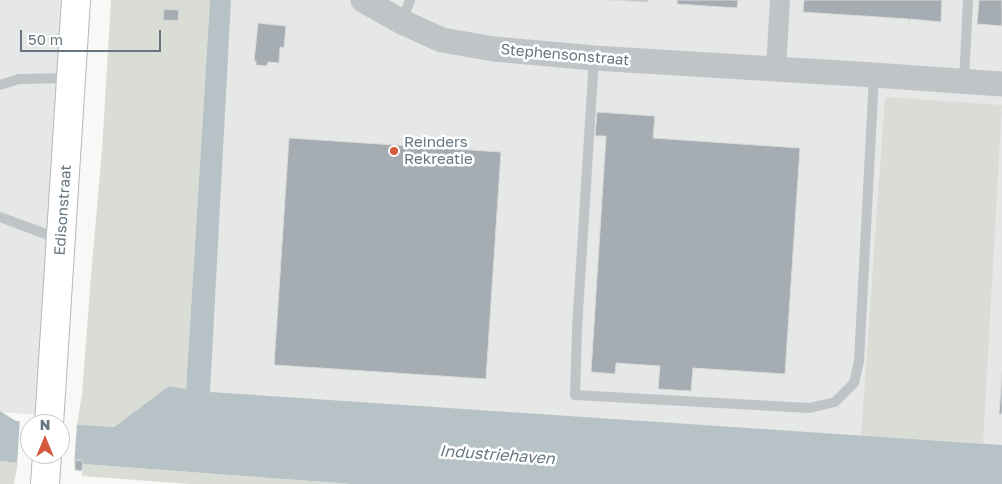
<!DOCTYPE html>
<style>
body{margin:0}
#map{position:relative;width:1002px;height:484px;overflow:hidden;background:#f8f8f6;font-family:"Golos Text",sans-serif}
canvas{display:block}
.north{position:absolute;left:20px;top:414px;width:50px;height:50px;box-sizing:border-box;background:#fff;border:1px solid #c2c8cc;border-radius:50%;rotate:0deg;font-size:14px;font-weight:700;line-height:20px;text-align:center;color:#66757f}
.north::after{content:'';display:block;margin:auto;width:18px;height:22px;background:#d4593b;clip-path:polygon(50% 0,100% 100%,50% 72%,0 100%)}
.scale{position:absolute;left:20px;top:30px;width:141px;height:22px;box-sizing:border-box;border:2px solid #66757f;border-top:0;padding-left:6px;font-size:15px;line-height:18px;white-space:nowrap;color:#66757f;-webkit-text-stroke:4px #fff;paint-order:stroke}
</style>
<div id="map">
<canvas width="1002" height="484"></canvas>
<div class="north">N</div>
<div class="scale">50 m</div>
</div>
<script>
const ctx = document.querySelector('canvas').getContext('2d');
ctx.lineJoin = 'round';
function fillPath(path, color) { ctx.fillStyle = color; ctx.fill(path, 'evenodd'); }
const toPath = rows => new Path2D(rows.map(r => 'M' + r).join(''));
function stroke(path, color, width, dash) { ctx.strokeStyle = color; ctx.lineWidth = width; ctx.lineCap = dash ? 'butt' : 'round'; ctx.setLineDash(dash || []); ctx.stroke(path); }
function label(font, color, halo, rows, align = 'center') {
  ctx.font = font + ' "Golos Text",sans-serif'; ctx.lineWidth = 5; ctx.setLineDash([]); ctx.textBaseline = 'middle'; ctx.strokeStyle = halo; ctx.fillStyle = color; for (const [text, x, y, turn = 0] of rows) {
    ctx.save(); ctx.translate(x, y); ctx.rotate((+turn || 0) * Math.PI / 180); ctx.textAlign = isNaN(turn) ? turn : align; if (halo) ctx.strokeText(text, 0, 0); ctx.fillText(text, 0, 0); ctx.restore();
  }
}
const built = toPath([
 [0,0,61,0,38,415,0,412],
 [227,0,1002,0,1002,453,198,399]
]);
const green = toPath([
 [111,0,210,0,186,389,169,386,114,427,77,425,82,394,91,276,102,150],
 [885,97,1002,105,983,443,861,436],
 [0,461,18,463,14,484,0,484],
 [83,464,351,484,190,484,82,476]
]);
const water = toPath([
 [210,0,231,0,210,392,1002,445,1002,484,351,484,83,464,18,463,0,461,0,411,16,421,114,427,169,386,186,389],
 [30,424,60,424,60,454,30,454]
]);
const pier = toPath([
 [20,419,77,422,74,468,17,465],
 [30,424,60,424,60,454,30,454]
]);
const building = toPath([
 [611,0,648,0,648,2,611,0],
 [677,0,738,0,737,8,677,4,677,0],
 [804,0,942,0,941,22,910,19,909,23,909,19,801,12,803,12,804,0],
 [979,0,1002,0,1002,26,977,24,979,0],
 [164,9,179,10,178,21,163,20,164,9],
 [258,23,286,26,284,48,280,47,279,63,268,62,267,66,256,65,256,61,254,61,258,23],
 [597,112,655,116,653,138,800,148,785,374,693,368,691,391,658,389,660,366,616,363,615,374,591,372,606,136,595,136,597,112],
 [289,138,501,152,486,379,274,365,289,138],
 [1002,372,1002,414,999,414,1002,372],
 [75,460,83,461,82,471,75,470,75,460]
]);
const service = toPath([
 [402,22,410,0],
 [594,58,577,329,575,395,809,408,835,402,854,383,859,361,874,76],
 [964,81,968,0],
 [0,85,19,79,71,78],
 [0,217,48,235,61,237]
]);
const minor = toPath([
 [776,69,780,0]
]);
const tertiary = toPath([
 [363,0,402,22,442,40,494,49,594,58,874,75,1002,84]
]);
const secondary = toPath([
 [49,424,76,0],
 [45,484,47,454]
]);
const markers = [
 [394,151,5,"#d4593b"]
];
const streetNames = [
 ["Stephensonstraat",565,55,5],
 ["Edisonstraat",63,210,-86]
];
const poiNames = [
 ["Reinders",404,142],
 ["Rekreatie",404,159]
];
const waterNames = [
 ["Industriehaven",497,455,4]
];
fillPath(built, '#e6e7e7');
fillPath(green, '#d9ddd6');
fillPath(water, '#b7c2c6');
fillPath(pier, '#f8f8f6');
fillPath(building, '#a5adb3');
stroke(building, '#dadad9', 1);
stroke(secondary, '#b2b8bc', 30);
stroke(service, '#c0c4c7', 10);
stroke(minor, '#c0c4c7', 20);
stroke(tertiary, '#c0c4c7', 25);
stroke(secondary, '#fff', 28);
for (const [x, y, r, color] of markers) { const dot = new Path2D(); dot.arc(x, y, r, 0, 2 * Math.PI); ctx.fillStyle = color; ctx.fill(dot); stroke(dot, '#fff', 2); }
label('15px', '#66757f', '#fff', streetNames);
label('15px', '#66757f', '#fff', poiNames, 'left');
label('italic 16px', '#667a7f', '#fff', waterNames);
</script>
